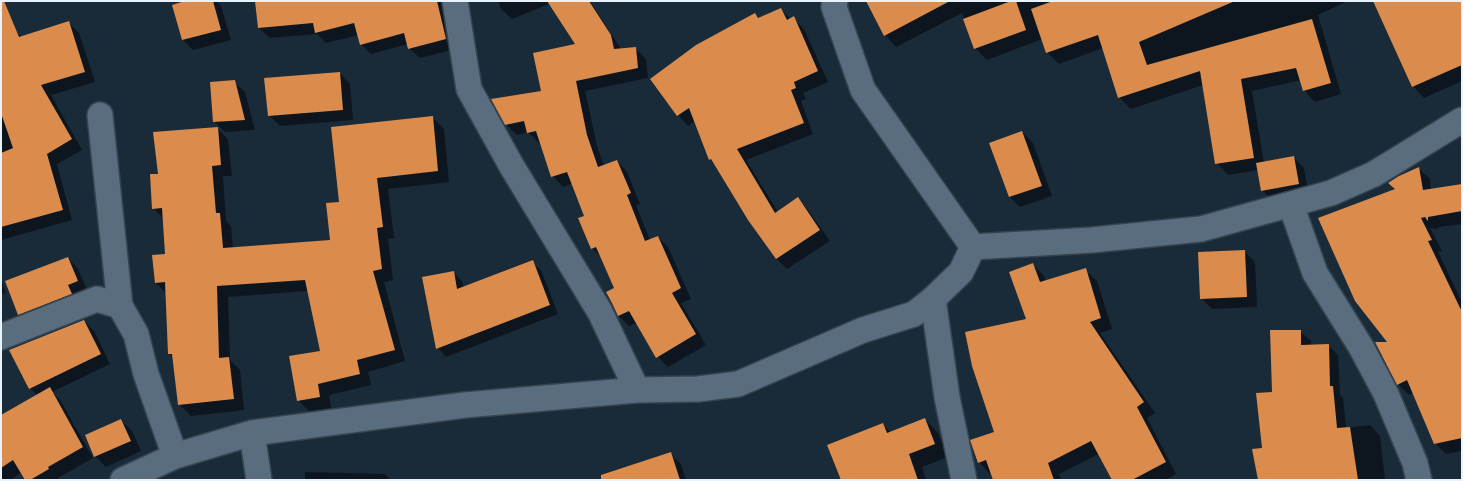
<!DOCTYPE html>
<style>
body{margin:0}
#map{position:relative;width:1463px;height:481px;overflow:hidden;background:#192a39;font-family:"Varela Round",sans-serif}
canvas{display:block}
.frame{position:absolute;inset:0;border:2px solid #e8f3fd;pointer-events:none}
</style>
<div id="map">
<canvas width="1463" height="481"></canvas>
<div class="frame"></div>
</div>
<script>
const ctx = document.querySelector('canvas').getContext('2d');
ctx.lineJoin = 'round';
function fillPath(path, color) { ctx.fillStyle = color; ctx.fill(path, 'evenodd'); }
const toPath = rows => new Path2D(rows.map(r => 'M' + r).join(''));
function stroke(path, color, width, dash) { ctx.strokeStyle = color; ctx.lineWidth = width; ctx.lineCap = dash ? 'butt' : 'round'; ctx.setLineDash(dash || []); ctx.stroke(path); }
const shadow = toPath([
 [190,1,216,1,221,6,231,40,193,50,183,40],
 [256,1,444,1,456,49,420,58,409,48,408,44,371,54,361,44,359,35,326,43,317,34,270,38,259,28],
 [498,1,548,1,549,4,512,19,501,9],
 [573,1,590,1,621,49,635,48,646,59,648,78,585,91,597,146,604,166,617,161,627,172,640,204,636,205,650,240,658,237,668,247,691,299,681,303,706,345,668,367,658,357,637,323,629,326,619,316,608,292,616,289,603,259,592,248,585,216,573,183,563,187,553,176,541,142,539,143,528,132,517,135,506,124,543,92,577,45],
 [867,1,1348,1,1318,15,1341,94,1315,102,1304,90,1301,80,1252,91,1264,163,1294,158,1304,168,1309,195,1273,201,1262,190,1258,170,1228,175,1217,163,1203,85,1131,109,1119,97,1103,48,1059,64,1047,52,1042,39,987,60,975,48,962,13,896,47,885,35],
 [1462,1,1462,81,1424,98,1413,86],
 [781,10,791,19,793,18,804,29,828,82,803,93,806,99,801,101,813,134,746,160,778,212,798,199,808,210,830,241,787,269,777,259,749,220,717,167,710,159,695,121,688,126,678,115,755,14,759,19],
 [69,23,79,33,95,82,51,95,82,150,57,164,72,220,1,240,1,38,16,32,21,37],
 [340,73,350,84,353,120,280,126,269,115],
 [234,82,245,92,255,130,225,132,214,121],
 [432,117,444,129,449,182,388,189,394,238,388,239,393,280,384,282,405,361,368,372,371,385,329,395,331,408,309,411,298,400,322,352,308,291,228,297,230,360,240,370,244,410,191,416,179,404,174,358,170,354,167,294,156,283,167,255,164,219,154,209,159,175,217,128,228,139,232,176,223,176,226,221,231,226,233,249,331,241,340,203],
 [1022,132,1033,143,1052,196,1020,207,1010,197],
 [1419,169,1430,179,1431,190,1462,186,1462,224,1438,227,1438,229,1430,228,1442,251,1438,252,1462,302,1462,451,1446,454,1435,443,1414,393,1409,395,1398,384,1389,343,1397,190],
 [1244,251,1255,262,1257,307,1212,309,1201,298],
 [68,258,78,269,88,292,29,325,19,314],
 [532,262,541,270,558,314,446,357,438,348,453,272,462,281,464,288],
 [1033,265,1044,276,1046,282,1085,270,1097,281,1112,329,1100,333,1155,413,1147,418,1176,474,1165,480,1113,480,1099,454,1059,474,1061,480,994,480,992,473,990,474,979,462,995,433,1028,319],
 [1,279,6,293,1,294],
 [84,321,94,331,110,364,52,392,60,400,93,458,58,478,59,480,26,480,22,472,10,480,1,480,1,417,38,396,30,388],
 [1300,331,1311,341,1311,346,1328,345,1338,355,1340,395,1343,398,1346,428,1370,425,1380,436,1385,480,1259,480,1273,393],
 [925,419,938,433,948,457,922,467,926,480,842,480,883,424,891,433],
 [121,420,132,431,141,451,106,467,95,456],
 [670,454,681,464,686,480,622,480],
 [305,472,385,474,391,480,305,480]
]);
const building = toPath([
 [1,1,4,1,19,37,69,21,85,72,41,85,72,139,47,154,63,210,1,227,1,153,13,148,1,113],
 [185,1,213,1,221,30,182,40,172,5],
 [255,1,437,1,446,39,408,49,404,33,360,45,354,23,315,33,313,23,258,28],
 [547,1,589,1,611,35,614,49,636,47,638,68,576,81,587,135,598,167,617,160,631,193,627,195,645,241,658,236,681,288,672,293,696,334,656,358,629,311,618,316,612,303,606,292,614,288,596,247,591,249,578,218,584,216,567,172,551,177,536,131,527,133,524,121,505,125,491,99,541,91,533,53,575,44],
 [866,1,950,1,884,36],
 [1011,1,1016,1,1026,30,974,49,963,19],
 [1053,1,1235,1,1139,42,1147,65,1312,19,1331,83,1303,91,1296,68,1241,79,1254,158,1215,164,1200,71,1118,98,1098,35,1046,53,1031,9],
 [1373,1,1462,1,1462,65,1412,87],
 [781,8,787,20,794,16,818,71,794,82,796,88,791,90,804,123,737,149,775,213,798,197,820,230,776,259,748,220,711,159,709,160,689,108,677,116,650,79,696,45,755,13,758,18],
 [340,72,343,110,268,116,264,78],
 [235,80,245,120,213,122,210,82],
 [433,116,438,171,377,178,383,227,377,228,382,269,373,271,395,350,357,360,360,374,318,384,320,397,297,401,289,356,320,351,305,280,217,286,219,358,229,357,234,399,178,405,172,354,168,354,165,282,155,283,152,255,165,254,162,208,152,209,150,174,158,174,153,132,218,127,221,165,212,166,216,213,220,213,223,248,330,240,326,203,339,202,331,127],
 [1022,131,1042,186,1009,197,989,143],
 [1294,156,1299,184,1261,191,1256,163],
 [1419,167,1423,190,1462,184,1462,211,1428,217,1428,221,1425,217,1421,218,1432,240,1428,241,1462,312,1462,438,1434,444,1407,380,1397,385,1375,342,1387,342,1355,301,1318,218,1395,189,1388,183,1399,176],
 [1245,250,1247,297,1200,299,1198,252],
 [68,257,78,281,68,285,72,294,18,315,5,281],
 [533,260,550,305,436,349,422,277,454,271,457,289],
 [1033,263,1040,282,1086,268,1101,318,1090,322,1144,402,1137,407,1166,462,1132,480,1112,480,1091,441,1048,463,1054,480,993,480,986,460,978,463,970,440,994,432,972,366,965,332,1026,319,1009,272],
 [84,320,101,354,29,389,9,350],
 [1270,330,1301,330,1301,345,1329,344,1330,386,1333,386,1337,428,1350,427,1358,480,1258,480,1252,449,1262,448,1256,393,1272,392],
 [50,387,83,447,48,467,49,469,30,480,25,480,13,460,1,468,1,415],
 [925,418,935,444,909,454,918,480,841,480,827,445,883,423,887,433],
 [121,419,131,441,94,457,85,435],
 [671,452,680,480,601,480,601,475]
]);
const minor = toPath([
 [455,1,469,89,511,165,600,312,637,390],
 [835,1,834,7,863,90,973,247],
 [100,115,120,306],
 [1291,205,1315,273,1361,347,1386,394,1415,463,1419,480],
 [933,299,947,397,964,480],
 [1,337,97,299,120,306,136,334,146,374,175,456],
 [252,433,259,480],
 [123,480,175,456,252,433,465,405,637,390,698,389,738,384,863,330,914,314,933,299,961,272,973,247,1092,240,1201,229,1331,193,1374,174,1462,120]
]);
fillPath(shadow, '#0007');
fillPath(building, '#db8c4d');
stroke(minor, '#364451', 28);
stroke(minor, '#5a6d7e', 25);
</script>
